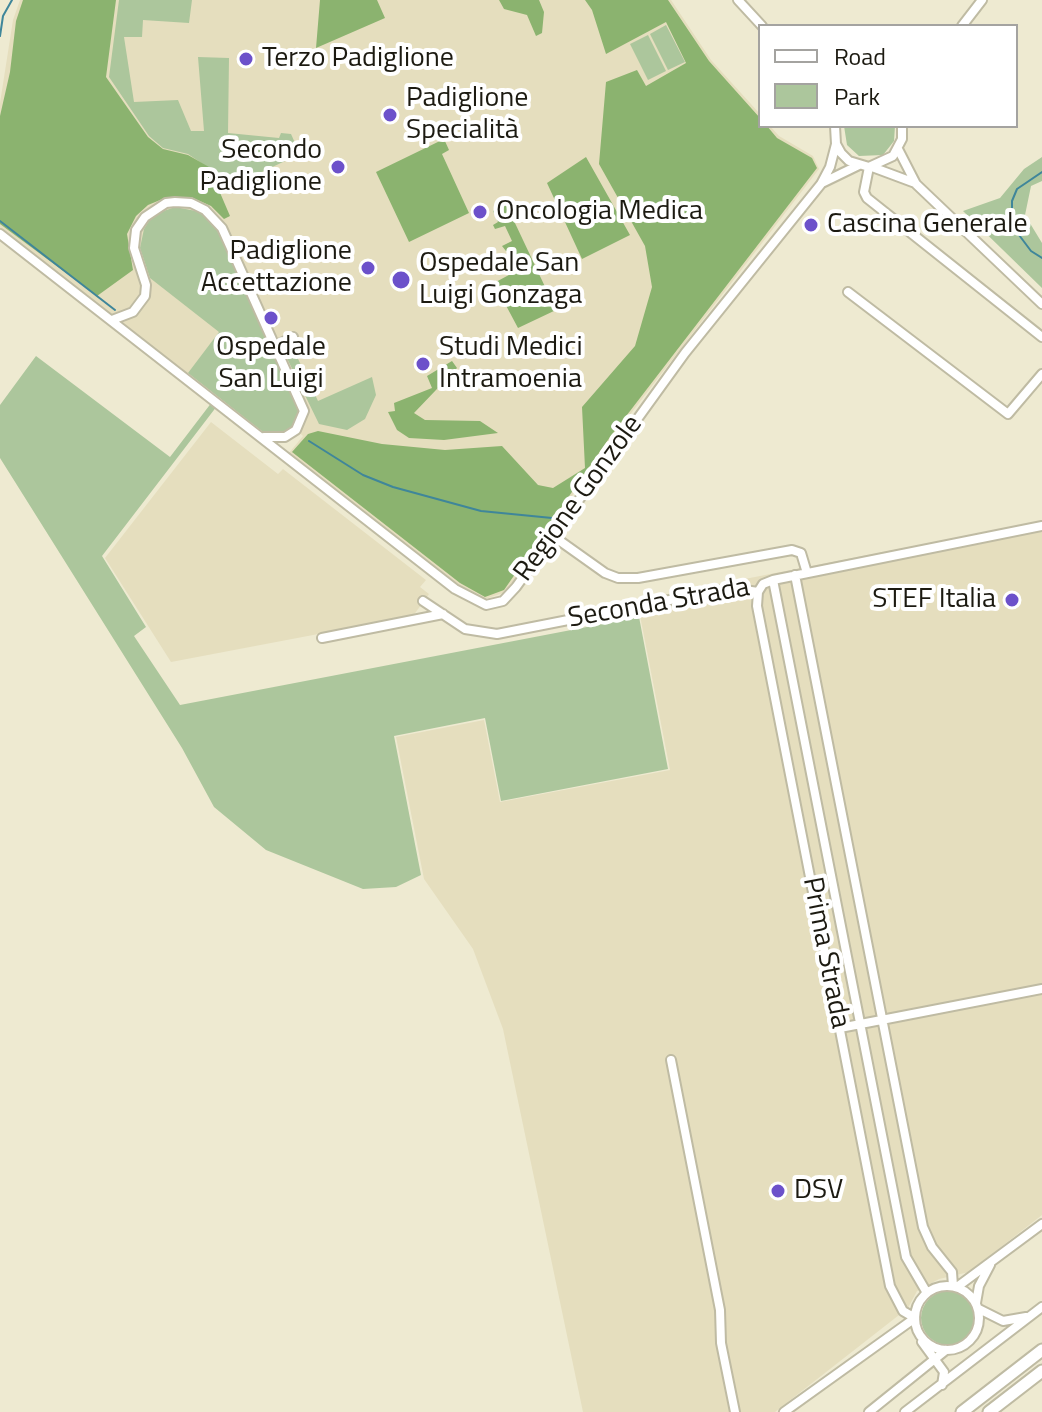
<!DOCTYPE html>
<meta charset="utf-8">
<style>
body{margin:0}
#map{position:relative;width:1042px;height:1412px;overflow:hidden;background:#eeead1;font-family:"Titillium Web",sans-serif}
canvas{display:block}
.legend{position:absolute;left:758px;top:24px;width:260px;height:104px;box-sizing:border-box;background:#fff;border:2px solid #a4a3a0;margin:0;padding:10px 14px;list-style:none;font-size:24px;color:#1c1a11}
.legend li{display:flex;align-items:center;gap:16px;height:40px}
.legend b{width:40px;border:2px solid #a4a3a0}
</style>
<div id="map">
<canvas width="1042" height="1412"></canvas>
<ul class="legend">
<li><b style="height:10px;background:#fff"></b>Road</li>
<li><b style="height:22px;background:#acc69c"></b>Park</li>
</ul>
</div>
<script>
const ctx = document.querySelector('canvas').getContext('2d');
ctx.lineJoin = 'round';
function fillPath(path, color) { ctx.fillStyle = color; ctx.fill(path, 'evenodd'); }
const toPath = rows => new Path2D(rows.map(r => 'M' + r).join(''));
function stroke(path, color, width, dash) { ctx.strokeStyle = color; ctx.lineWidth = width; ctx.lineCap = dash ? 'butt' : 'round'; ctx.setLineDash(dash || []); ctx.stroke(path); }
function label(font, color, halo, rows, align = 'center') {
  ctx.font = font + ' "Titillium Web",sans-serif'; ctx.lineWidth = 8; ctx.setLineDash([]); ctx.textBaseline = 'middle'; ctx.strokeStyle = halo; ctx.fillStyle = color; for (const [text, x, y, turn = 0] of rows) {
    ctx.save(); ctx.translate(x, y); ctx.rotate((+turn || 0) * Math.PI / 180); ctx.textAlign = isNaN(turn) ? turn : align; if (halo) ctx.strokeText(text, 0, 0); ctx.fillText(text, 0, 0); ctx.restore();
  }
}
const built = toPath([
 [20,0,671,0,711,60,760,114,760,126,770,126,779,136,813,156,819,169,612,438,506,592,485,599,468,592,289,453,303,436,294,427,284,433,263,432,0,228,0,103,13,20],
 [211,422,278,474,283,469,426,580,420,587,429,594,413,616,171,662,105,558],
 [1042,521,1042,1215,969,1272,939,1279,917,1291,908,1308,775,1412,583,1412,503,1029,473,949,424,879,396,737,484,720,500,802,670,770,637,600]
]);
const green = toPath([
 [119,0,192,0,189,23,143,20,142,37,124,37,134,102,178,100,191,131,204,131,198,57,229,58,228,133,279,138,281,133,291,134,300,154,234,185,188,154,163,148,149,136,109,77],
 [666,25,685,62,668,70,650,34],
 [648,35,666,71,648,80,630,44],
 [844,126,895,126,894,141,883,155,859,156,847,145],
 [1042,157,1042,181,1031,186,1025,215,1042,243,1042,288,963,211,1000,198,1024,169],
 [175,207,196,211,210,218,216,226,298,402,300,411,293,427,284,433,263,432,188,373,219,332,150,278,140,248,144,229,149,221,158,213],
 [291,344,318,401,372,377,376,395,365,419,347,430,319,424,282,348],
 [36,356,170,457,212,402,217,406,102,556,146,627,134,636,180,705,639,617,668,769,501,801,485,718,394,736,421,875,396,887,363,889,266,850,214,807,182,748,0,458,0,405],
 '921 1318a27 27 0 1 1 54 0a27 27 0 1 1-54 0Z'
]);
const forest = toPath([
 [23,0,116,0,106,77,148,137,163,149,188,155,209,167,230,216,224,219,211,206,191,197,165,198,148,205,136,216,127,234,133,270,97,296,0,224,0,116,10,72,16,21],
 [320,0,377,0,385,18,316,48],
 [499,0,539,0,544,12,542,33,536,36,527,15,504,9],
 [585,0,668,0,709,61,760,118,760,126,767,126,777,138,812,158,817,168,610,437,504,590,485,597,460,583,292,452,308,434,318,431,382,444,445,450,502,446,538,485,553,488,585,468,582,407,635,346,652,287,645,246,599,164,606,82,637,70,646,86,686,63,666,22,606,54,592,10],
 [444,139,449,150,442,154,469,213,409,242,376,172],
 [586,157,630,235,582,259,547,183],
 [506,204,556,310,518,328,494,283,520,269,510,250,506,251,502,246,512,241,505,226,495,229,493,225,498,222,493,211],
 [452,361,457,368,414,413,425,420,480,421,498,433,444,440,409,438,397,430,388,412,395,411,394,403,432,388,427,376]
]);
const stream = toPath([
 [0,36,3,16,12,0],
 [1042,172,1017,189,1012,201,1012,218,1016,231,1031,251,1042,258],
 [0,221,115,310],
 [309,441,363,475,393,487,481,511,552,518]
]);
const minor = toPath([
 [738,0,762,26],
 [962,26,982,0],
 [835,126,836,144,841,153,849,161,869,167,893,156,902,139,902,126],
 [898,149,916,184,1042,304],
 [869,167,864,192,867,198,1042,337],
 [872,167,915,183],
 [822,183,859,165],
 [0,234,455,589,486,605,503,601,516,587,685,353,821,184,830,167,836,144],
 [848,292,1008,414,1042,374],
 [112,320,133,312,145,296,146,285,134,248,136,230,145,217,166,203,175,202,191,203,205,210,222,228,304,411,296,430,285,437,264,437],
 [275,346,293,337],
 [553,536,605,573,618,578,638,578,792,550,801,553,807,573],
 [795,575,923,1227,932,1247,952,1272,953,1286],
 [773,580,906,1257,927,1293],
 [758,592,757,606,890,1286,903,1311,915,1318],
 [423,601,465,629,497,634,731,588,758,592,763,584,773,580,1042,526],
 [322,638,443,614],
 [840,1028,1042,989],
 [671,1060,720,1310,721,1343,735,1412],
 '915 1318a32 32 0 1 1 64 0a32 32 0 1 1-64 0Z',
 [957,1287,1042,1224],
 [976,1303,979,1286,990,1265],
 [979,1309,1003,1321,1026,1317],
 [922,1342,944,1372,942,1385],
 [784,1412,915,1318],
 [869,1412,946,1350],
 [905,1412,1042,1307]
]);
const highway = toPath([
 [962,1412,1042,1350],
 [989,1412,1042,1371]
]);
const markers = [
 [246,59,8,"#6c51ca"],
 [390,115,8,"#6c51ca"],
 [338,167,8,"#6c51ca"],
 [480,212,8,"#6c51ca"],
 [811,225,8,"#6c51ca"],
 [368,268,8,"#6c51ca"],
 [401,280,10,"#6c51ca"],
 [271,318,8,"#6c51ca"],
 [423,364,8,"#6c51ca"],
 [1012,600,8,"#6c51ca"],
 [778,1191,8,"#6c51ca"]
];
const poiNames = [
 ["Terzo Padiglione",262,59],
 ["Padiglione",406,99],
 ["Specialità",406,131],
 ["Secondo",322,151,"right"],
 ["Padiglione",322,183,"right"],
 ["Oncologia Medica",496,212],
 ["Cascina Generale",827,225],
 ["Padiglione",352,252,"right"],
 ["Accettazione",352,284,"right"],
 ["Ospedale San",419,264],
 ["Luigi Gonzaga",419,296],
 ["Ospedale",271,348,"center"],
 ["San Luigi",271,380,"center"],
 ["Studi Medici",439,348],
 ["Intramoenia",439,380],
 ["STEF Italia",996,600,"right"],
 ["DSV",794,1191]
];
const streetNames = [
 ["Regione Gonzole",579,499,-54],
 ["Seconda Strada",659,604,-10],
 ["Prima Strada",825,953,79]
];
fillPath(built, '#e5debe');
fillPath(green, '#acc69c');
fillPath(forest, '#8bb36f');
stroke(stream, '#3f869a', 2);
stroke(minor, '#bfbba3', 12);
stroke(highway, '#bfbba3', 15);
stroke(minor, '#fff', 8);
stroke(highway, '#fff', 11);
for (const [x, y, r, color] of markers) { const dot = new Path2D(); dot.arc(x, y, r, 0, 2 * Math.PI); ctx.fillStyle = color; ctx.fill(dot); stroke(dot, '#fff', 3); }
label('28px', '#1c1a11', '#fff', poiNames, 'left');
label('28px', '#1c1a11', '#fff', streetNames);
</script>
